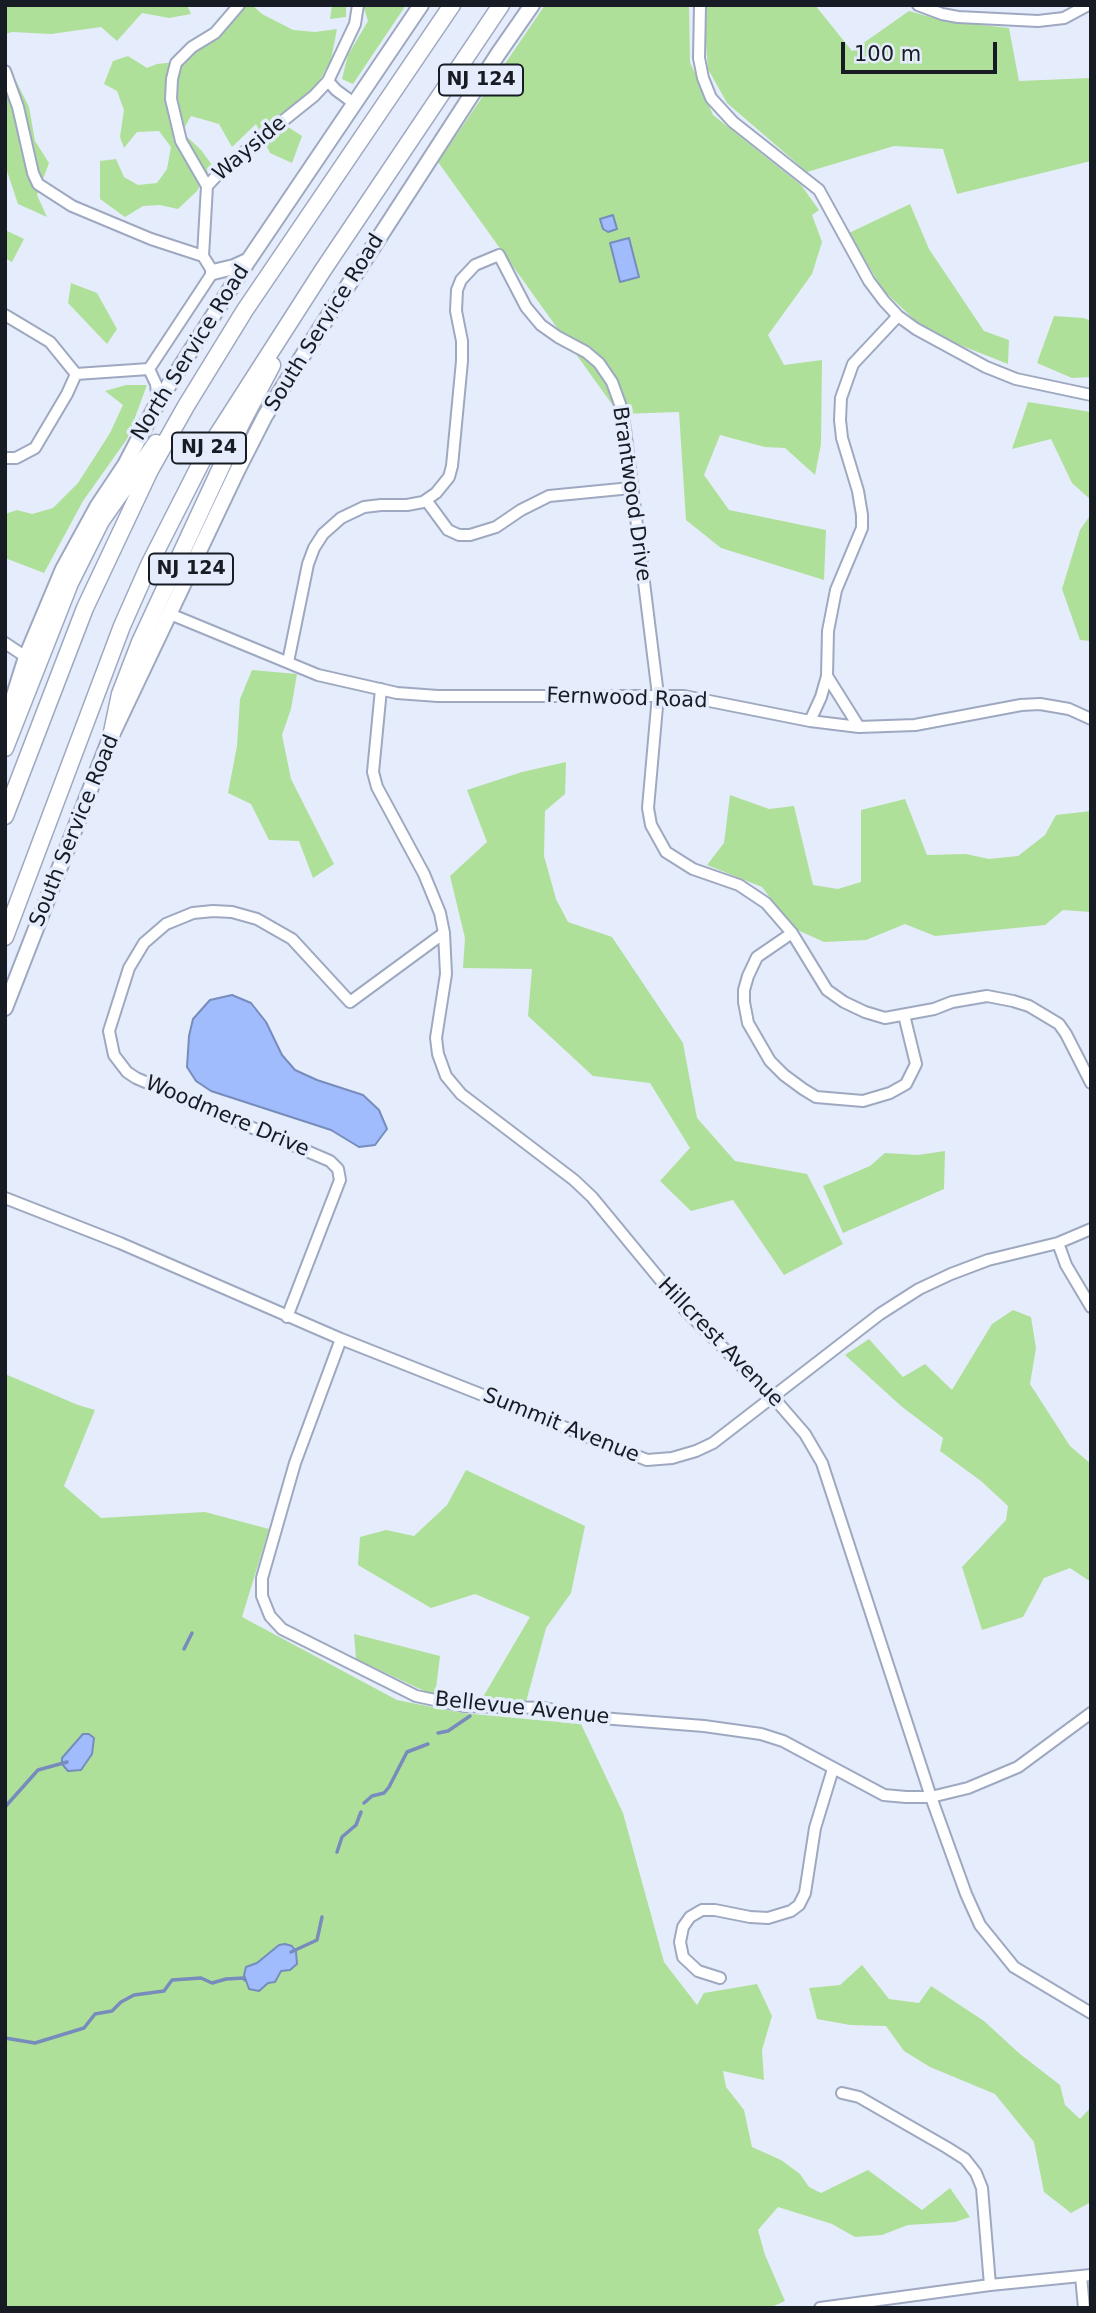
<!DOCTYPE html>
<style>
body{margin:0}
#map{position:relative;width:1096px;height:2313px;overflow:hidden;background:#e5ecfb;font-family:"DejaVu Sans",sans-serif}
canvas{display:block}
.frame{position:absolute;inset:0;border:7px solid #171b24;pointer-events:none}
.scale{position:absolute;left:841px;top:42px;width:156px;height:32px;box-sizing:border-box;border:4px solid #171b24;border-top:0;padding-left:9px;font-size:21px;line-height:24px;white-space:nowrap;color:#171b24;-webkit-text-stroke:5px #e5ecfb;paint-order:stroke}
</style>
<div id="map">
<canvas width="1096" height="2313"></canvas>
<div class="frame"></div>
<div class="scale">100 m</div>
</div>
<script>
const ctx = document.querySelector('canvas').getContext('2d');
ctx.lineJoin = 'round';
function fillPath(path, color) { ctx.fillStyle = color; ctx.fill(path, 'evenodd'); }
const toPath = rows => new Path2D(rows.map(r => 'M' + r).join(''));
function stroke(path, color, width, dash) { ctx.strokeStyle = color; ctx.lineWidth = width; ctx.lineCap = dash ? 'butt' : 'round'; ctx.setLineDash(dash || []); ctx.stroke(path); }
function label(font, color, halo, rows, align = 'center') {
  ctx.font = font + ' "DejaVu Sans",sans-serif'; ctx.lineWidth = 7; ctx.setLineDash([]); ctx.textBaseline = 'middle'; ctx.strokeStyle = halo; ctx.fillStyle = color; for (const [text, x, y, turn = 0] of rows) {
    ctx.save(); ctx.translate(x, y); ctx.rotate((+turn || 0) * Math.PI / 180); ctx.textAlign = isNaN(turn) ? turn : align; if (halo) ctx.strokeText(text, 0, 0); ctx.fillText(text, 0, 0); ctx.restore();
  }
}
const green = toPath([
 [5,5,187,5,191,14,169,18,142,13,117,41,101,27,51,34,12,32,5,34],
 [243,5,252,5,262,14,293,30,315,32,337,29,331,60,316,87,306,97,274,118,302,136,292,163,270,153,256,124,232,147,219,124,191,116,182,132,201,150,212,165,197,191,178,209,160,205,143,206,125,217,100,199,100,161,116,159,124,177,138,185,157,183,167,169,171,147,159,131,137,132,124,148,120,137,124,110,117,91,104,84,113,61,128,56,147,68,157,64,184,61,221,32],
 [332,5,346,5,346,17,330,19],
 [363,5,406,5,353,84,342,79,348,55,368,21],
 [545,5,689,5,690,62,713,115,801,185,819,210,812,215,822,242,812,274,768,335,784,365,822,360,821,444,815,475,785,448,765,447,720,435,704,475,729,510,826,530,824,580,721,548,686,520,679,412,619,414,438,162],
 [703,5,815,5,852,51,909,11,944,21,1009,28,1019,81,1091,78,1091,161,957,194,943,149,894,146,807,172,727,103,708,69],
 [5,73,14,77,29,107,35,141,49,163,37,195,47,217,18,204,5,165],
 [910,204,929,249,984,331,1009,340,1008,364,960,345,920,325,883,290,849,233],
 [5,230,24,239,12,262,5,258],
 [71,283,97,293,117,329,107,344,68,303],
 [1054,316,1084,318,1091,321,1091,377,1072,378,1037,363],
 [126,385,147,385,127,439,83,501,44,573,5,558,5,514,17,510,32,514,53,508,78,483,110,433,123,405,105,391],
 [1028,402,1091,412,1091,500,1072,483,1051,439,1012,449],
 [1091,514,1091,641,1080,640,1062,589,1080,530],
 [252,670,297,674,291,709,282,735,291,779,334,864,313,878,299,841,269,840,251,804,228,793,237,746,240,699],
 [566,762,565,794,545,811,544,856,556,899,568,922,612,937,683,1043,697,1118,735,1161,807,1174,843,1244,784,1275,733,1200,691,1211,660,1181,690,1148,650,1083,593,1076,528,1016,532,969,463,968,465,938,450,876,487,842,467,790,522,772],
 [730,795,769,809,794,806,813,885,838,889,861,882,861,810,905,799,927,855,966,854,989,859,1018,856,1045,835,1056,815,1091,811,1091,912,1063,910,1045,925,935,936,905,924,866,940,824,942,793,928,762,887,707,865,724,843],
 [945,1151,944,1189,843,1233,823,1186,870,1166,885,1153,918,1155],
 [1013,1310,1031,1317,1036,1348,1030,1384,1070,1446,1091,1464,1091,1582,1070,1568,1044,1578,1023,1617,982,1630,962,1567,1006,1520,1008,1506,981,1481,940,1451,943,1438,901,1406,845,1355,869,1339,903,1377,925,1364,952,1390,992,1324],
 [5,1374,78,1405,95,1410,64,1486,101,1518,205,1512,269,1529,242,1617,397,1700,462,1713,581,1724,623,1813,664,1962,697,2005,704,1993,757,1984,772,2016,762,2050,764,2080,723,2071,726,2087,744,2110,752,2147,781,2160,800,2174,809,2187,821,2193,868,2170,922,2210,950,2188,970,2217,955,2222,908,2225,882,2235,855,2237,832,2224,778,2207,758,2230,765,2255,785,2301,769,2308,5,2308],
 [466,1470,585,1526,571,1593,546,1628,526,1702,483,1697,530,1617,475,1594,431,1608,358,1565,360,1537,386,1530,414,1536,447,1505],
 [354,1634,440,1656,435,1696,356,1659],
 [862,1965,889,1999,919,2003,931,1986,984,2021,1020,2054,1060,2085,1065,2105,1080,2119,1091,2107,1091,2202,1071,2213,1044,2192,1034,2142,995,2094,930,2067,904,2051,886,2026,850,2025,817,2019,809,1988,840,1985]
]);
const water = toPath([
 [613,215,617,229,608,232,603,229,600,219,613,215],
 [629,238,639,277,620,282,610,243,629,238],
 [232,995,251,1003,266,1022,282,1055,295,1070,317,1080,363,1095,379,1110,387,1129,375,1145,359,1147,331,1130,211,1091,196,1081,187,1067,189,1036,193,1019,210,1000,232,995],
 [83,1734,89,1734,94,1738,92,1754,81,1770,68,1771,62,1764,62,1758,83,1734],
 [285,1944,292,1946,296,1952,297,1964,290,1970,281,1971,275,1982,268,1983,259,1991,249,1989,244,1975,246,1967,257,1963,279,1945,285,1944]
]);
const stream = toPath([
 [184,1649,192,1633],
 [438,1733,448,1731,470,1716],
 [364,1803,372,1796,384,1793,389,1787,407,1752,428,1744],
 [5,1807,38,1770,67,1762],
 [337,1852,342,1837,356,1825,361,1812],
 [291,1952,317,1940,322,1917],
 [5,2038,35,2043,84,2028,95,2014,112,2011,121,2002,134,1995,164,1991,172,1980,201,1978,212,1983,226,1979,244,1978,245,1980]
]);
const minor = toPath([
 [700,5,699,58,703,78,711,98,733,122,819,190,869,281,884,301,898,316,916,329,986,367,1016,379,1091,395],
 [918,5,942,14,958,17,1038,21,1064,18,1088,5],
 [5,71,18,107,33,173,38,184,72,206,151,239,203,256],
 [328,81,336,90,355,104],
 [207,186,181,141,171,99,172,79,176,63,192,47,215,33,239,5],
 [5,315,50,342,76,374,67,394,35,448,16,458,5,458],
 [149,369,213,272,203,256,207,186,224,168,314,96,328,81,355,24,358,5],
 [149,369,156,384,158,402],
 [76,374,149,369],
 [426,500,448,530,459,535,470,535,496,527,521,510,549,496,631,488],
 [170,614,318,675,397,693,438,696,684,696,810,721,859,727,915,725,1021,705,1040,704,1069,709,1091,719],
 [5,643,26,657],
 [288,662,308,564,314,548,323,534,341,518,364,507,381,505,407,505,423,502,436,493,449,477,452,466,462,361,462,341,456,311,457,290,461,280,475,265,499,255,526,307,541,325,558,337,586,352,599,363,612,382,620,404,625,429,658,695,648,808,651,825,666,852,693,869,739,885,766,903,792,933,827,990,844,1002,865,1012,885,1018,934,1009,952,1002,987,996,1013,1001,1029,1006,1059,1024,1066,1034,1091,1083],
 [827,676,859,727],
 [381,689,373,772,377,787,424,874,440,913,444,933,446,974,436,1038,438,1054,446,1076,461,1094,574,1180,592,1197,686,1311,773,1397,805,1434,822,1463,931,1797,966,1894,980,1925,1014,1967,1091,2013],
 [810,721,821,697,827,676,828,631,836,590,862,528,862,515,858,491,842,438,840,420,841,398,853,364,898,316],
 [792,933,757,957,748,976,744,990,744,1002,748,1023,770,1061,784,1075,803,1089,816,1097,863,1101,890,1093,906,1084,916,1064,904,1015],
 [5,1198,120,1243,341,1339,647,1460,672,1458,696,1451,713,1443,880,1314,919,1289,951,1274,988,1260,1058,1243,1091,1229],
 [1058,1243,1066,1265,1091,1307],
 [287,1317,340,1180,338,1169,330,1161,136,1078,127,1072,114,1055,109,1031,129,968,144,943,166,924,193,913,213,911,232,912,257,919,292,939,350,1002,444,933],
 [341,1339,295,1463,262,1578,262,1596,270,1616,282,1629,416,1696,463,1706,544,1708,588,1717,704,1726,761,1734,783,1741,884,1795,906,1797,931,1797,968,1788,1018,1767,1091,1713],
 [720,1978,698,1971,683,1957,680,1942,683,1927,690,1917,702,1910,715,1910,750,1917,768,1918,791,1911,799,1905,805,1893,815,1828,833,1769],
 [842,2093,859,2097,946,2147,965,2159,976,2173,982,2188,990,2285],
 [1081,2276,1084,2308],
 [820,2308,990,2285,1091,2275]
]);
const major = toPath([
 [213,272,234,267,247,261],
 [5,724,26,657,63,569,97,507,125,465,158,402,248,261,421,5],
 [5,1008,109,741,238,469,265,416,305,352,498,54,532,5]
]);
const highway = toPath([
 [111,737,120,694,140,642,242,422,272,365],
 [5,748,70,583,101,521,156,443],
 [5,816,85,608,150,470,186,406,245,310,452,5],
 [5,937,122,626,149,565,207,451,323,270,501,5]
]);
const shields = [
 [481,80,84],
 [209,448,74],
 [191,569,84]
];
const shieldNames = [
 ["NJ 124",481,80],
 ["NJ 24",209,448],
 ["NJ 124",191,569]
];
const streetNames = [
 ["Wayside",250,149,-40],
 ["South Service Road",325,323,-58],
 ["North Service Road",191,353,-58],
 ["Brantwood Drive",631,494,82],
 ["Fernwood Road",627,699,2],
 ["South Service Road",75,831,-68],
 ["Woodmere Drive",227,1117,23],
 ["Hillcrest Avenue",720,1343,46],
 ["Summit Avenue",561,1426,22],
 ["Bellevue Avenue",522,1709,6]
];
fillPath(green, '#afe099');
fillPath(water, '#a0bcfd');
stroke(water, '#778cbc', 2);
stroke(stream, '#778cbc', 3.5);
stroke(minor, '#9ea9c1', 14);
stroke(major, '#9ea9c1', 18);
stroke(highway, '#9ea9c1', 19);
stroke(minor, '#fff', 10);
stroke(major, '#fff', 14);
stroke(highway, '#fff', 16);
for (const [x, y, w] of shields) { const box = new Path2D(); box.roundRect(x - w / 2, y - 15.5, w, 31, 5); ctx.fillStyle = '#e5ecfb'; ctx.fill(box); stroke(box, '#171b24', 2); }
label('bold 19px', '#171b24', null, shieldNames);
label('21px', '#171b24', '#e5ecfb', streetNames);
</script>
